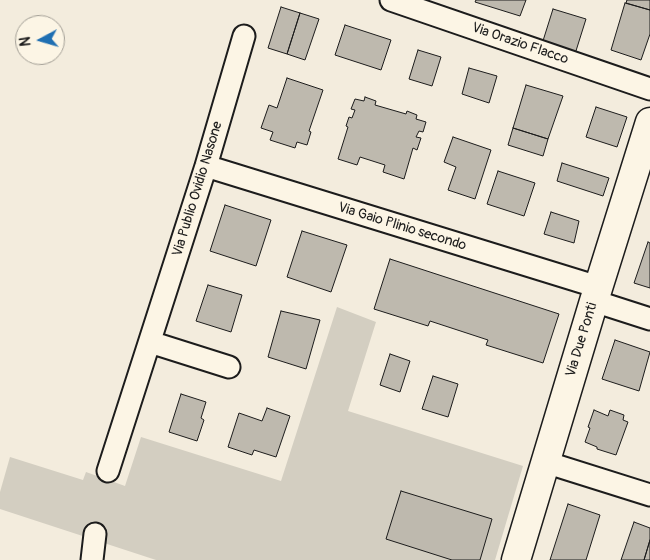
<!DOCTYPE html>
<style>
body{margin:0}
#map{position:relative;width:650px;height:560px;overflow:hidden;background:#f3ecdd;font-family:Pangolin,sans-serif}
canvas{display:block}
.north{position:absolute;left:15px;top:15px;width:50px;height:50px;box-sizing:border-box;background:#fcf5e5;border:1px solid #a29e95;border-radius:50%;rotate:264deg;font-size:14px;font-weight:700;line-height:20px;text-align:center;color:#1c1c1c}
.north::after{content:'';display:block;margin:auto;width:18px;height:22px;background:#1f6fb2;clip-path:polygon(50% 0,100% 100%,50% 72%,0 100%)}
</style>
<div id="map">
<canvas width="650" height="560"></canvas>
<div class="north">N</div>
</div>
<script>
const ctx = document.querySelector('canvas').getContext('2d');
ctx.lineJoin = 'round';
function fillPath(path, color) { ctx.fillStyle = color; ctx.fill(path, 'evenodd'); }
const toPath = rows => new Path2D(rows.map(r => 'M' + r).join(''));
function stroke(path, color, width, dash) { ctx.strokeStyle = color; ctx.lineWidth = width; ctx.lineCap = dash ? 'butt' : 'round'; ctx.setLineDash(dash || []); ctx.stroke(path); }
function label(font, color, halo, rows, align = 'center') {
  ctx.font = font + ' Pangolin,sans-serif'; ctx.lineWidth = 4; ctx.setLineDash([]); ctx.textBaseline = 'middle'; ctx.strokeStyle = halo; ctx.fillStyle = color; for (const [text, x, y, turn = 0] of rows) {
    ctx.save(); ctx.translate(x, y); ctx.rotate((+turn || 0) * Math.PI / 180); ctx.textAlign = isNaN(turn) ? turn : align; if (halo) ctx.strokeText(text, 0, 0); ctx.fillText(text, 0, 0); ctx.restore();
  }
}
const green = toPath([
 [337,307,376,322,348,411,523,466,495,560,156,560,0,509,0,492,10,457,83,480,86,472,125,486,141,437,281,481]
]);
const building = toPath([
 [476,0,526,0,520,16,475,2,476,0],
 [627,0,650,0,650,10,626,3,627,0],
 [625,3,650,10,650,34,641,60,611,50,625,3],
 [281,7,300,13,287,54,268,48,281,7],
 [553,9,586,19,575,54,542,44,553,9],
 [300,13,319,19,305,60,287,54,300,13],
 [345,25,391,40,381,70,335,55,345,25],
 [418,50,441,57,432,86,409,79,418,50],
 [469,68,497,76,489,103,462,94,469,68],
 [287,78,323,90,309,131,311,132,307,145,297,142,295,148,270,140,273,132,261,128,269,105,277,108,287,78],
 [526,85,563,96,548,139,513,128,526,85],
 [365,97,376,101,375,105,406,114,407,111,417,115,416,119,426,122,423,132,419,131,416,137,421,138,417,150,413,148,404,179,383,172,385,165,360,157,357,165,338,159,348,127,346,126,349,117,352,118,355,110,351,109,355,99,364,101,365,97],
 [596,107,627,117,617,147,586,137,596,107],
 [513,128,548,139,543,156,508,145,513,128],
 [453,137,491,150,475,199,448,190,456,167,444,162,453,137],
 [562,163,609,178,603,196,557,181,562,163],
 [498,171,535,183,524,216,487,204,498,171],
 [225,205,271,220,256,266,210,251,225,205],
 [551,212,579,221,574,243,544,234,551,212],
 [302,231,347,245,331,292,287,277,302,231],
 [648,242,650,243,650,288,634,283,648,242],
 [390,259,559,314,543,363,486,345,488,340,430,321,428,326,374,309,390,259],
 [208,285,242,295,231,332,196,321,208,285],
 [281,311,320,320,306,369,268,357,281,311],
 [615,340,650,352,639,391,602,379,615,340],
 [390,354,410,361,400,392,380,385,390,354],
 [433,376,458,384,448,417,422,409,433,376],
 [181,394,206,402,201,418,204,420,197,441,169,432,181,394],
 [267,408,290,416,276,457,254,450,252,455,228,447,239,413,262,421,267,408],
 [594,410,608,416,610,410,624,415,623,420,628,422,616,455,597,449,597,447,585,442,590,428,588,427,594,410],
 [401,491,492,519,480,560,452,560,386,539,401,491],
 [568,504,600,515,586,560,550,560,568,504],
 [634,522,650,528,650,540,644,560,621,560,634,522],
 [650,540,650,560,644,560,650,540]
]);
const minor = toPath([
 [391,0,650,89],
 [206,166,598,287],
 [594,301,650,319],
 [150,342,229,367],
 [545,462,650,495],
 [108,471,206,166,244,36],
 [92,560,95,534]
]);
const tertiary = toPath([
 [516,560,594,301,650,122]
]);
const streetNames = [
 ["Via Orazio Flacco",520,44,19],
 ["Via Publio Ovidio Nasone",198,189,-73],
 ["Via Gaio Plinio secondo",402,227,17],
 ["Via Due Ponti",582,340,-73]
];
fillPath(green, '#d3cec1');
fillPath(building, '#beb9ae');
stroke(building, '#1c1c1c', 1);
stroke(minor, '#1c1c1c', 25);
stroke(tertiary, '#1c1c1c', 31);
stroke(minor, '#fcf5e5', 21);
stroke(tertiary, '#fcf5e5', 28);
label('14px', '#1c1c1c', '#fcf5e5', streetNames);
</script>
